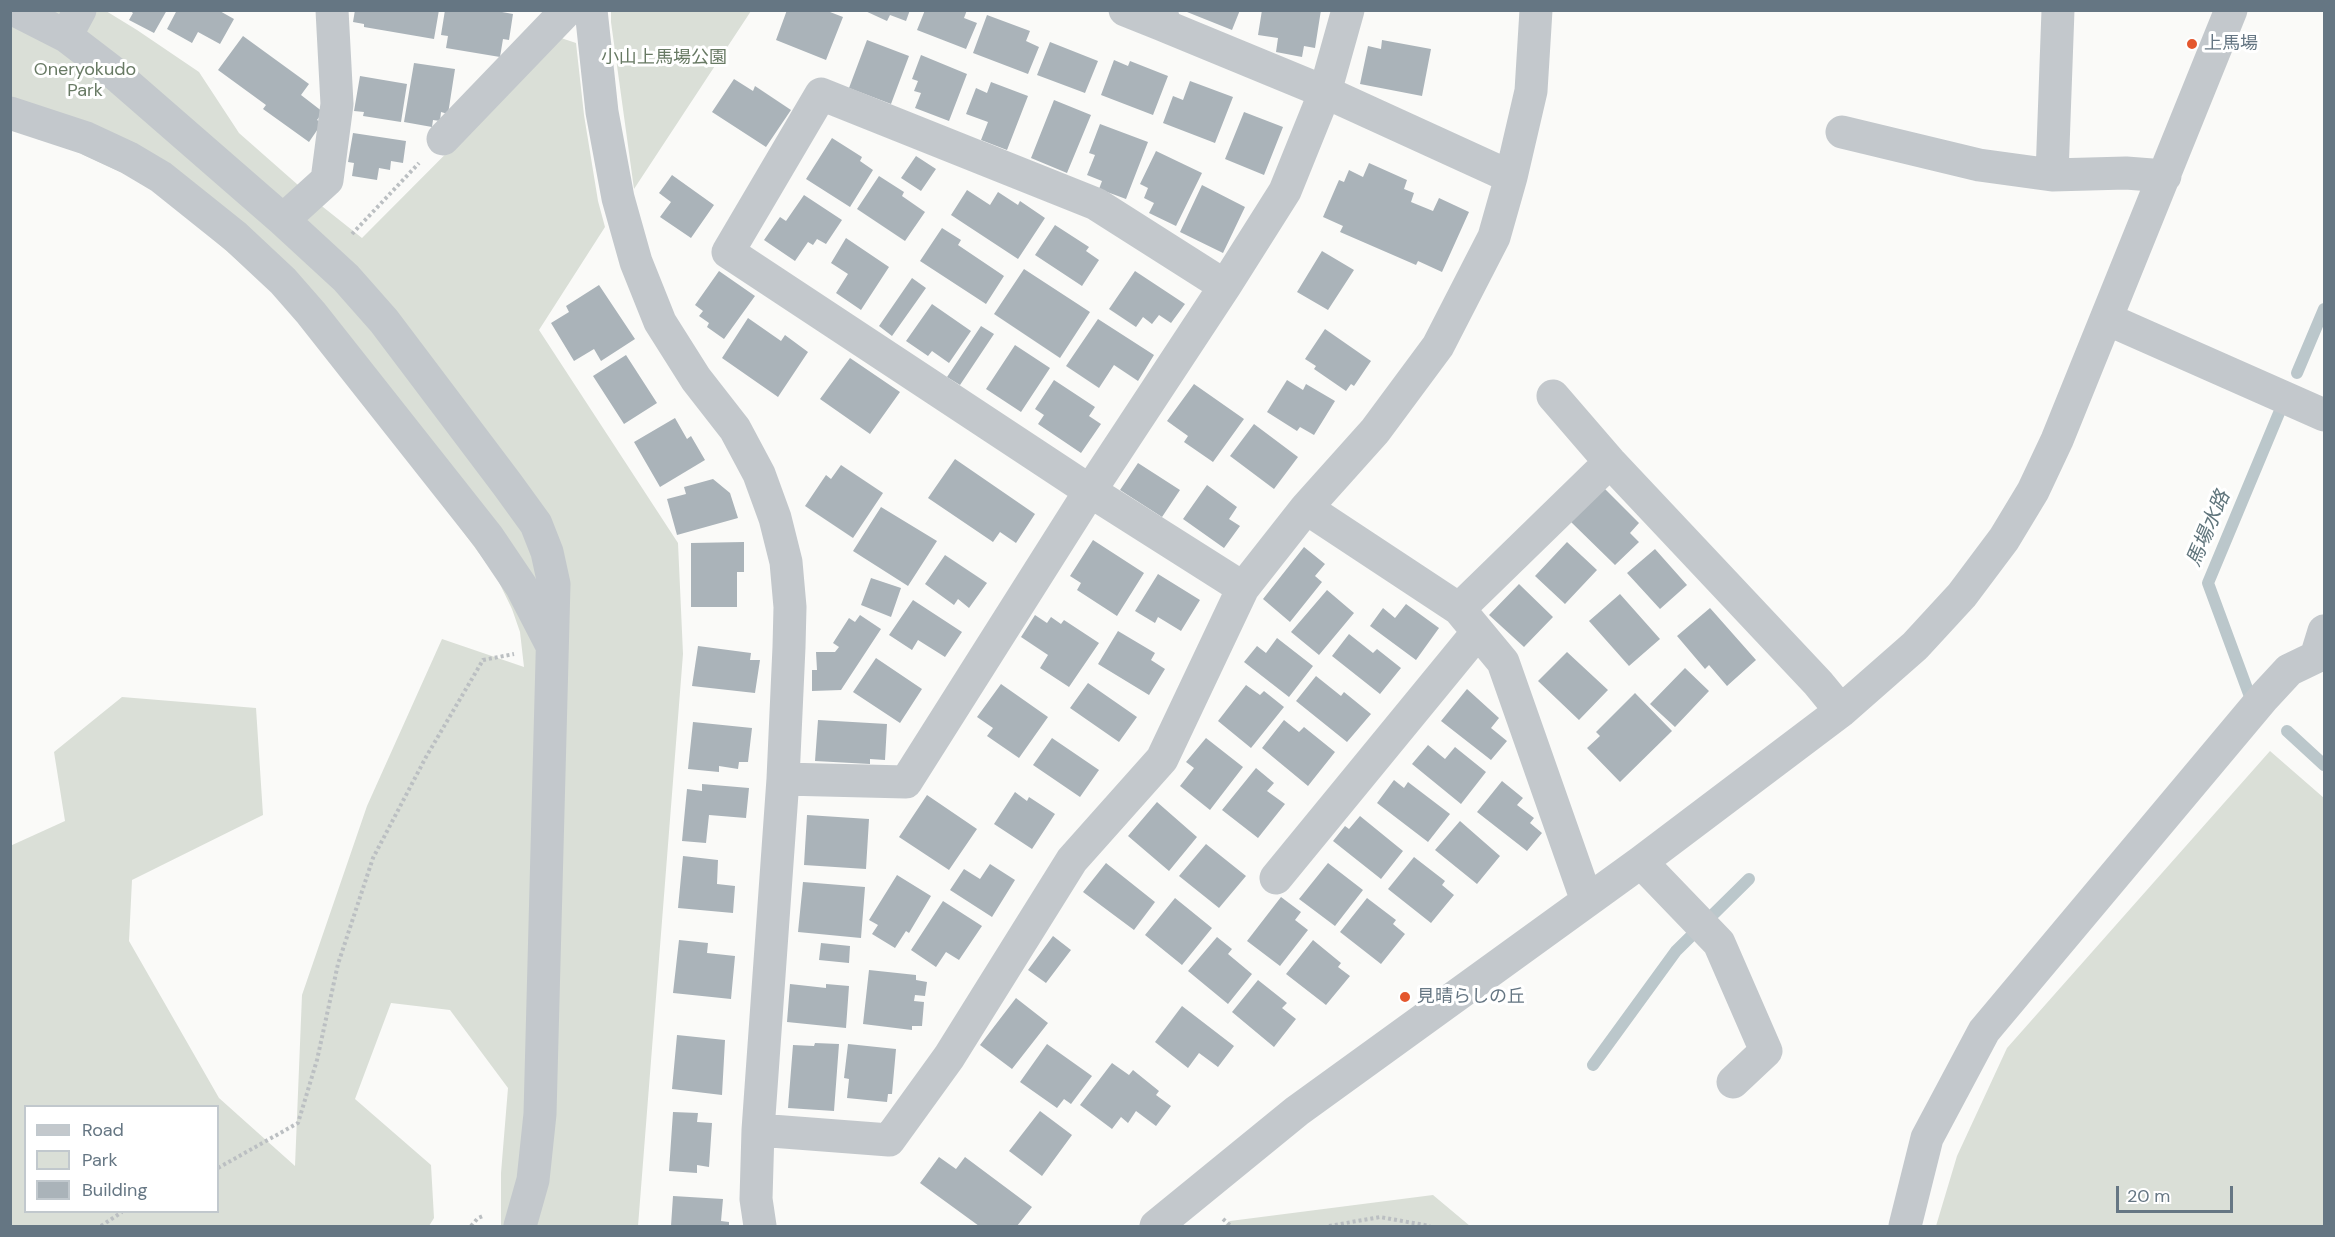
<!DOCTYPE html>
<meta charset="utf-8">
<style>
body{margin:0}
#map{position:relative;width:2335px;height:1237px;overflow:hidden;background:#fafaf8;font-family:"DM Sans",sans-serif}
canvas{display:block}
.frame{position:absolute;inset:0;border:12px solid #657683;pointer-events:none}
.legend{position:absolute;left:24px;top:1105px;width:195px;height:108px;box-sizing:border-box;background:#fff;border:2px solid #c1c8cd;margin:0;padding:8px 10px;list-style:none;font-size:18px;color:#657683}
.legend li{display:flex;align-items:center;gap:12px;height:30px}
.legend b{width:30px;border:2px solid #c1c8cd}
.scale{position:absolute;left:2116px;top:1186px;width:117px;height:27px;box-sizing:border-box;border:3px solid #657683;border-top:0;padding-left:8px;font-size:18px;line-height:21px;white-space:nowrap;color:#657683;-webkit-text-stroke:4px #fff;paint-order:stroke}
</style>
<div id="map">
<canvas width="2335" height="1237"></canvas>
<div class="frame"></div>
<ul class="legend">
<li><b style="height:8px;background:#c3c8cc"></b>Road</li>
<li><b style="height:16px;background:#dadfd7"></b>Park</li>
<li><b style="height:16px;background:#aab3b9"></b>Building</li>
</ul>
<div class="scale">20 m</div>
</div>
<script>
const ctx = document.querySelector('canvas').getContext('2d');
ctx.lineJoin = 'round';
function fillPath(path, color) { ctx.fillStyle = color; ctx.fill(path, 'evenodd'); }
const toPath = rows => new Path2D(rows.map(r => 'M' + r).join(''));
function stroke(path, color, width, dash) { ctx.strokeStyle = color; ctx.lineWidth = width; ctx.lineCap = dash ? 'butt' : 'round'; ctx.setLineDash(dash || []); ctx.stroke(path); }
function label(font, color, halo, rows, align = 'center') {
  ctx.font = font + ' "DM Sans","Noto Sans JP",sans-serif'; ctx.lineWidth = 6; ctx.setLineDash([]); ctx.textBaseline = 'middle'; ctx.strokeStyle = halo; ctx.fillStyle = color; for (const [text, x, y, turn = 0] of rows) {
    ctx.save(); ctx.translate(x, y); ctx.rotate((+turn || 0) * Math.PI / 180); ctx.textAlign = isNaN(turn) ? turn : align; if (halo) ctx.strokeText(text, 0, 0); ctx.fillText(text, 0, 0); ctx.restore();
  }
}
const green = toPath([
 [11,11,106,11,137,30,199,72,239,133,323,207,362,238,561,38,576,43,584,115,598,201,605,227,539,330,678,543,683,654,638,1226,501,1226,501,1173,508,1088,450,1010,391,1003,355,1099,431,1165,434,1218,429,1226,11,1226,10,846,65,821,54,752,122,697,256,708,263,815,132,880,129,941,219,1098,295,1166,302,995,367,806,442,639,524,667,520,632,512,609,496,576,346,374,271,290,155,188,75,151,11,130],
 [26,1106,218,1106,218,1212,26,1212],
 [611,11,751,11,634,189,611,22],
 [2270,751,2324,798,2324,1226,1936,1226,1957,1156,2007,1048],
 [1433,1195,1470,1226,1224,1226,1230,1221]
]);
const stream = toPath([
 [2297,373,2324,309],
 [2249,694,2208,583,2279,413],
 [2287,731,2324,765],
 [1593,1065,1676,951,1749,879]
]);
const building = toPath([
 [129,10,167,10,154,33,129,20,133,13],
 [177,10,218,10,234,19,220,44,198,32,192,43,167,29],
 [355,10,439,10,434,39,364,27,364,24,353,22],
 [445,10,491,10,513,14,509,40,503,39,500,57,446,48,448,36,441,35],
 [787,10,831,10,830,12,843,17,826,60,776,40],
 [863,10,910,10,906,21,890,15,887,21],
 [925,10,967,10,964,18,977,23,966,49,917,30],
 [1187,10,1240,10,1232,30,1187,12],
 [1262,10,1321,10,1315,48,1304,46,1302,57,1276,52,1278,38,1258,35],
 [987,15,1030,31,1026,41,1039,47,1028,74,973,53],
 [243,36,309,84,301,95,323,112,317,120,322,123,309,142,263,109,266,105,218,70],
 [867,40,909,56,891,104,849,88],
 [1382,40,1431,49,1422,96,1360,84,1368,46,1381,49],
 [1050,42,1098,61,1085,93,1037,75],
 [921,55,967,74,949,121,915,108,921,93,914,91,918,81,912,79],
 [1114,60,1128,66,1130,61,1168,76,1153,115,1101,95],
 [414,63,455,69,448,114,441,112,440,121,433,120,432,127,404,122],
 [360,76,407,84,401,122,363,116,364,112,354,111],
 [734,79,753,91,755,86,791,110,766,147,712,112],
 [1190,81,1233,97,1215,143,1163,123,1173,96,1183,100],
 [991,82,1028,96,1007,150,981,140,988,122,966,114,976,88,987,93],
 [1054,100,1091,115,1067,173,1031,158],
 [1244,112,1283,127,1264,175,1225,159],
 [1100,124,1148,142,1126,199,1099,189,1102,181,1087,175,1095,155,1089,153],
 [353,133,406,141,403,163,391,161,390,170,379,168,377,180,352,176,354,163,348,162],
 [832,138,862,157,860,161,873,170,850,207,806,179],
 [1156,151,1202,173,1176,226,1149,213,1154,203,1144,198,1148,188,1140,184],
 [916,156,936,169,921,191,901,178],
 [1369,163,1407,180,1404,189,1414,193,1411,202,1433,211,1439,198,1469,212,1442,272,1418,261,1416,265,1340,232,1343,226,1323,217,1339,180,1344,182,1349,170,1363,177],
 [672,175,714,205,691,238,660,217,671,202,659,193],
 [879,176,904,192,902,196,925,212,905,241,857,209],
 [1202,185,1245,207,1223,253,1180,232],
 [967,190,990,205,998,192,1018,205,1020,201,1045,218,1018,259,951,215],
 [804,195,842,220,826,244,817,239,813,245,808,242,795,261,764,240,780,217,786,221],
 [1055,225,1089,247,1086,251,1099,260,1082,286,1035,255],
 [942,228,961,240,958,245,1004,276,986,304,920,261],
 [846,238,889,267,861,310,836,293,848,274,831,263],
 [1322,251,1354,270,1328,310,1297,292],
 [1024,269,1090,312,1060,358,994,314],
 [719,271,755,296,724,339,707,327,709,323,699,316,703,311,695,305],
 [1135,271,1185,304,1171,323,1159,315,1152,324,1143,317,1136,327,1109,309],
 [912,278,926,288,892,336,879,326],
 [599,285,635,339,601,361,594,349,574,361,551,323,569,312,566,306],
 [932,304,971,331,949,363,932,351,928,356,906,341],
 [748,318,781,341,785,335,808,352,778,397,722,358],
 [1098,319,1154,355,1138,381,1114,365,1099,388,1066,366],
 [981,326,994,334,960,385,947,377],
 [1325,329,1371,361,1354,386,1351,384,1346,391,1314,369,1316,366,1305,359],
 [1015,345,1050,368,1021,412,986,389],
 [626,355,657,403,624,424,593,376],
 [850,358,900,392,870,434,820,399],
 [1054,380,1095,407,1089,416,1101,424,1081,453,1038,424,1044,415,1035,409],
 [1287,380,1303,390,1306,384,1335,401,1314,435,1300,427,1297,431,1267,412],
 [1194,384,1244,419,1213,462,1184,442,1188,436,1167,421],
 [675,418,687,439,691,436,705,460,660,487,634,442],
 [1254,424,1298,457,1274,489,1230,456],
 [955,459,1035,514,1016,543,1000,532,993,542,928,498],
 [1138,463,1180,490,1162,517,1120,490],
 [841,465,883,493,853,538,805,506,826,475,831,479],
 [713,479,730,493,738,518,677,535,667,499,686,494,684,487],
 [1207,485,1237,507,1229,519,1240,526,1224,548,1183,519],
 [1604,488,1639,523,1630,533,1639,542,1615,565,1571,522],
 [881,507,937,541,908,586,853,551],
 [1093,540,1144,573,1117,616,1077,590,1081,583,1070,576],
 [744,542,744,572,737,572,737,607,691,607,691,543],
 [1567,542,1597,570,1565,604,1535,576],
 [1304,547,1325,564,1315,576,1322,582,1290,622,1263,599],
 [1655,549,1687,585,1660,609,1627,573],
 [945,555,987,583,969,608,958,599,954,605,925,584],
 [1158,574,1200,600,1181,631,1158,617,1155,623,1135,611],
 [871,578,901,588,891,617,861,605],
 [1519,584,1553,617,1524,647,1489,615],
 [1327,590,1354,613,1319,655,1291,632],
 [1620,594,1660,639,1629,666,1589,621],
 [913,600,962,632,945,657,918,640,912,650,889,635],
 [1406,604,1439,628,1416,660,1370,626,1383,608,1395,618],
 [1710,608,1756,660,1727,686,1709,665,1705,669,1677,636],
 [860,615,881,629,841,690,812,691,812,670,817,670,816,652,835,652,839,647,833,643,849,618,855,622],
 [1035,615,1047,623,1051,617,1061,624,1064,620,1099,643,1069,687,1040,668,1048,655,1021,637],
 [1118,631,1155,653,1151,660,1165,669,1149,695,1098,664],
 [1349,634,1373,653,1377,649,1401,668,1380,694,1332,656],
 [1277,638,1313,666,1289,697,1244,662,1257,646,1266,653],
 [698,646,751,653,750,660,760,660,755,693,692,686],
 [1567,652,1608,690,1579,720,1538,681],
 [876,658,922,689,900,723,853,692],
 [1685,668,1709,691,1675,727,1650,704],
 [1316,676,1341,696,1344,692,1371,714,1347,742,1296,701],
 [1088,683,1137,717,1119,742,1070,708],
 [1001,684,1048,717,1019,758,987,736,993,728,977,717],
 [1246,685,1260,695,1264,691,1284,707,1251,748,1218,721],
 [1467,689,1499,718,1491,728,1507,741,1491,760,1441,721],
 [1635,693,1672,731,1620,782,1587,748,1600,736,1596,732],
 [818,720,887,724,885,760,870,759,870,764,815,761],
 [1284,720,1299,732,1304,727,1335,752,1308,786,1262,748],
 [693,722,752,728,748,762,739,762,738,769,719,766,719,772,688,769],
 [1052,738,1099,770,1080,797,1033,765],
 [1206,738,1243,767,1210,810,1180,786,1194,768,1186,762],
 [1428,745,1445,759,1455,747,1486,772,1461,804,1412,764],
 [1256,768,1274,783,1267,791,1285,804,1258,838,1222,810],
 [1394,780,1404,788,1408,782,1450,814,1428,842,1377,803],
 [1502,781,1523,798,1517,805,1534,818,1530,823,1542,833,1527,851,1477,812],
 [702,784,749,788,746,818,709,815,706,843,682,841,687,789,702,791],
 [1015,792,1027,801,1029,797,1055,814,1032,849,994,824],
 [927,795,977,829,949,870,899,837],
 [1157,802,1197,837,1169,871,1128,836],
 [807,815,869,819,866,869,804,865],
 [1360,816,1403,851,1381,879,1333,841,1345,826,1349,829],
 [1460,821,1500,856,1477,884,1435,850],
 [1206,844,1246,876,1219,908,1179,876],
 [683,856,718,860,717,884,735,886,733,913,678,908],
 [1414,857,1445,881,1442,885,1454,895,1431,923,1388,889],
 [1106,863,1155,902,1134,930,1083,892],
 [1328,863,1363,890,1335,926,1299,899],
 [990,864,1015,880,992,917,950,890,964,869,980,879],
 [897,875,931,896,909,933,906,931,895,948,872,934,878,925,869,920],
 [803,882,865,887,861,938,798,932],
 [1281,897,1301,912,1295,920,1308,930,1280,966,1247,941],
 [1175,898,1212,928,1182,965,1145,935],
 [1367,898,1396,920,1393,924,1405,934,1381,964,1340,932],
 [943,901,982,926,959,960,946,952,936,967,911,950],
 [1053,936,1071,950,1046,983,1028,970],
 [1217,937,1232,949,1228,954,1252,974,1228,1004,1188,971],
 [679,940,708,943,707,953,735,956,731,999,673,993],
 [1313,940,1341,963,1338,967,1350,976,1326,1005,1286,974],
 [821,943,850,946,849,963,819,960],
 [869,970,916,975,916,980,927,982,925,996,915,995,914,1001,924,1002,922,1026,912,1026,912,1030,863,1024],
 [1258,980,1287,1003,1282,1008,1296,1019,1274,1047,1232,1012],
 [790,984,826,988,826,984,849,986,846,1028,787,1022],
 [1016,998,1048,1023,1012,1069,980,1045],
 [1182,1006,1234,1046,1218,1067,1199,1053,1188,1068,1155,1042],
 [677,1035,725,1040,722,1095,672,1089],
 [815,1043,839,1044,834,1111,788,1108,793,1045,814,1046],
 [848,1044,896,1049,892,1094,888,1094,887,1102,847,1098,849,1079,844,1078],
 [1047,1044,1092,1076,1071,1104,1064,1099,1057,1108,1020,1082],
 [1112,1063,1129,1075,1133,1070,1159,1091,1156,1095,1171,1106,1156,1126,1136,1111,1128,1123,1121,1117,1112,1129,1080,1105],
 [1040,1111,1072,1135,1042,1176,1009,1151],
 [673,1112,698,1113,697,1122,712,1123,709,1167,697,1165,697,1173,669,1171],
 [939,1157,956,1169,965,1157,1032,1207,1017,1226,979,1226,920,1183],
 [673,1196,723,1199,721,1221,729,1222,729,1226,671,1226]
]);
const path = toPath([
 [352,234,419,163],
 [218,1168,298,1123,317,1060,338,964,373,858,426,757,483,660,514,654],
 [1223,1219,1231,1226],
 [101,1226,122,1212],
 [471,1226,478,1218,483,1216],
 [1329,1226,1380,1217,1430,1226]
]);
const minor = toPath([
 [15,10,66,36,113,72,283,220,346,278,384,321,507,484,536,524,547,552,554,584,540,1114,533,1180,520,1226],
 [591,10,602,112,618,198,636,262,660,322,696,379,735,429,759,474,775,518,786,562,790,607,789,647,783,779,758,1130,756,1199,760,1226],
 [1125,10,1165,26,1161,10],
 [1165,26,1325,92,1511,177],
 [66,36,80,10],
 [10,113,86,138,129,158,161,177,236,237,283,281,311,313,488,537,521,586,551,644],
 [1842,132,1979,165,2052,175,2126,173,2165,176],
 [443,139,567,10],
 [2052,175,2058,10],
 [283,220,327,180,337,104,332,10],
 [1225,286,1285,191,1325,92,1348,10],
 [2107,319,2324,415],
 [1553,396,1610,462,1818,683,1841,711],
 [1306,508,1459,609,1503,662,1587,901],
 [1459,609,1610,462],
 [783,779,906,782,1090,491,1225,286,1096,204,821,94,728,252,1090,491,1243,588],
 [1641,862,1719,943,1766,1051,1733,1082],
 [1276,878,1477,633],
 [758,1130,889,1140,949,1057,1072,860,1162,759,1243,588,1306,508,1375,431,1438,346,1494,237,1511,177,1531,91,1536,10],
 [1156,1226,1297,1111,1641,862,1841,711,1915,646,1962,595,2004,539,2033,491,2057,440,2231,10],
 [1905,1226,1927,1138,1984,1031,2264,697,2289,670,2316,657,2324,631]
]);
const markers = [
 [2192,44,6,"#e4572e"],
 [1405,997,6,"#e4572e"]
];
const poiNames = [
 ["上馬場",2204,44],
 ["見晴らしの丘",1417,997]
];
const parkNames = [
 ["小山上馬場公園",664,58],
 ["Oneryokudo",85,70],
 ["Park",85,91]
];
const waterNames = [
 ["馬場水路",2209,529,-67]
];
fillPath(green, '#dadfd7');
stroke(stream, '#bbc7cb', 12);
fillPath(building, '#aab3b9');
stroke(path, '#bbbfc2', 4, [3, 3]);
stroke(minor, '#c3c8cc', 33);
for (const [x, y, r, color] of markers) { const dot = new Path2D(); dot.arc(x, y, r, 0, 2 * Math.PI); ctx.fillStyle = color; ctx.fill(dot); stroke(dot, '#fff', 2); }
label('18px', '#657683', '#fff', poiNames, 'left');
label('18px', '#687a64', '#fff', parkNames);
label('italic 20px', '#60757c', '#fff', waterNames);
</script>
